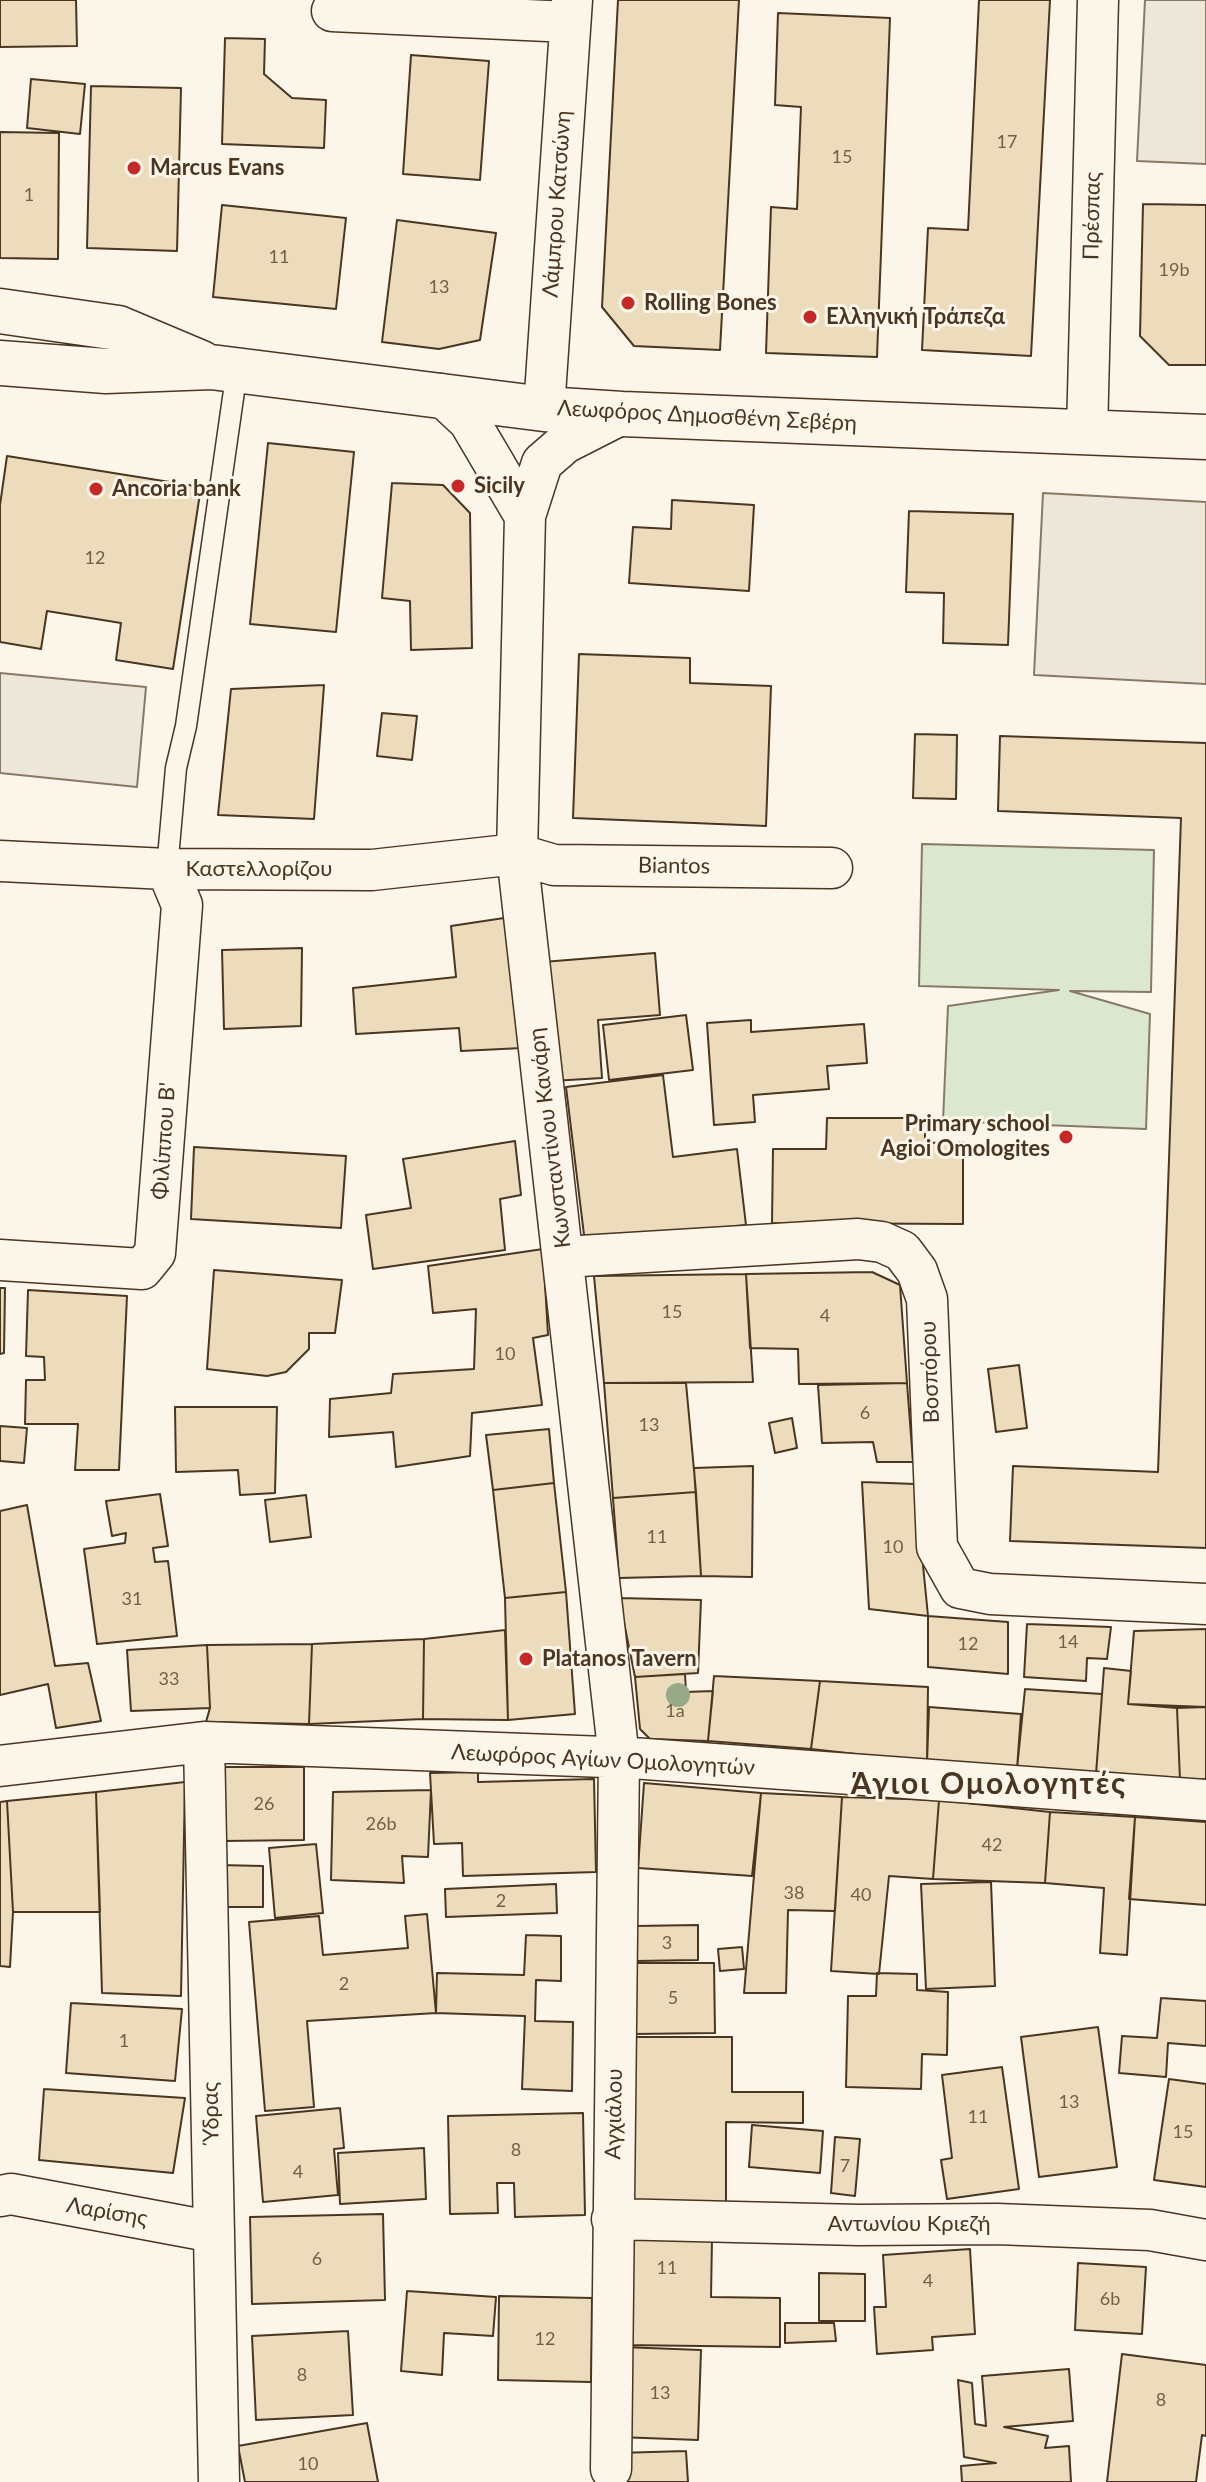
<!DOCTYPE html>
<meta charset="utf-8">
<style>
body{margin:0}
canvas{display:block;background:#fbf6e9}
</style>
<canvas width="1206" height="2482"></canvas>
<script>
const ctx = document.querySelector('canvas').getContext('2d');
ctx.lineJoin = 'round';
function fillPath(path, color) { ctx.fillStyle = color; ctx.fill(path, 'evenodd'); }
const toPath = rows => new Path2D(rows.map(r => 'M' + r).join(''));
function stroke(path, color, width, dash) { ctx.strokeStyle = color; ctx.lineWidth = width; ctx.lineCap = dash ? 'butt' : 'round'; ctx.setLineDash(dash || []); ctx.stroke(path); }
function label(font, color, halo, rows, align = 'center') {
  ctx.font = font + ' Lato,sans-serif'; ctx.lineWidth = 6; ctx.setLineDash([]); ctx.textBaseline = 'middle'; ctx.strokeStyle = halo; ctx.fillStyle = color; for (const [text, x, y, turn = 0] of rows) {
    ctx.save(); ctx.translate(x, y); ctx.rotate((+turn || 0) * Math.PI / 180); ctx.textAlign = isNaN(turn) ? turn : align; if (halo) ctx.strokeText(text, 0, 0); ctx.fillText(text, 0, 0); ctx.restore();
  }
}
const green = toPath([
 [922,844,1154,850,1151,992,1070,991,1150,1014,1146,1129,943,1121,948,1006,1059,990,919,986,922,844]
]);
const parking = toPath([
 [1145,0,1206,0,1206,164,1137,161,1145,0],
 [1043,493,1206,502,1206,684,1034,675,1043,493],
 [0,673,146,687,137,787,0,773,0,673]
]);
const building = toPath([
 [0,0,76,0,77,46,0,47,0,0],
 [618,0,739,0,720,350,634,346,602,307,618,0],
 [979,0,1050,0,1031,356,922,350,928,228,968,230,979,0],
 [778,13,890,18,877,357,766,353,771,207,797,209,801,107,775,105,778,13],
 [225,38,265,39,264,74,292,98,326,100,324,148,222,144,225,38],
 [411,55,489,61,480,180,403,174,411,55],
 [31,79,85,84,80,134,27,128,31,79],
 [91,86,181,88,177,251,87,248,91,86],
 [0,132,59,133,58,259,0,258,0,132],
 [1143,204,1206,205,1206,365,1169,365,1140,336,1143,204],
 [222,205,346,218,336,309,213,297,222,205],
 [397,220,496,233,480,340,439,349,382,342,397,220],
 [268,443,354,452,336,632,250,624,268,443],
 [7,456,201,487,173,669,116,660,121,623,47,611,41,649,0,642,0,505,7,456],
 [392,483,443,485,470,513,472,648,411,650,410,601,382,598,392,483],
 [672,500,754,505,749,591,629,583,633,527,671,529,672,500],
 [909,511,1013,514,1008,645,943,643,944,593,906,592,909,511],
 [579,654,690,658,690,683,771,686,766,826,573,818,579,654],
 [324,685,314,819,218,815,231,689,324,685],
 [382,713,417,716,412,760,377,756,382,713],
 [915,734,957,735,956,799,913,798,915,734],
 [1000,736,1206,743,1206,1548,1010,1541,1013,1466,1158,1472,1181,818,998,811,1000,736],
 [504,918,522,1048,461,1051,459,1028,356,1034,353,988,456,977,451,926,504,918],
 [302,948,301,1026,224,1029,222,950,302,948],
 [655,953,660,1015,598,1020,602,1078,552,1081,543,962,655,953],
 [686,1015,693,1070,609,1080,603,1025,686,1015],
 [751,1020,751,1032,864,1024,867,1063,827,1066,829,1089,753,1095,755,1122,714,1125,707,1023,751,1020],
 [663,1075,673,1157,737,1149,746,1225,585,1243,566,1087,663,1075],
 [827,1118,925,1118,925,1143,963,1142,963,1224,772,1223,773,1149,826,1149,827,1118],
 [515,1141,521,1195,500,1199,505,1250,373,1269,366,1215,411,1208,403,1159,515,1141],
 [194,1147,346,1156,341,1228,191,1219,194,1147],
 [543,1249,548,1335,533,1338,542,1405,472,1413,470,1456,396,1467,393,1432,329,1437,330,1399,391,1393,393,1374,474,1369,476,1309,433,1313,428,1266,543,1249],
 [214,1270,342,1280,335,1333,309,1333,309,1349,286,1372,267,1376,207,1369,214,1270],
 [872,1272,900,1285,907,1383,799,1384,798,1349,750,1348,746,1274,872,1272],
 [746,1274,753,1382,604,1383,594,1276,746,1274],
 [0,1288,5,1288,4,1353,0,1354,0,1288],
 [28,1290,127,1296,119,1470,75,1470,78,1424,25,1424,26,1380,45,1380,44,1357,26,1356,28,1290],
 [1019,1365,1027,1428,996,1432,988,1369,1019,1365],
 [604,1383,686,1383,696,1492,613,1498,604,1383],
 [907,1383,913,1462,877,1462,873,1442,822,1443,818,1385,907,1383],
 [175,1407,277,1407,275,1493,240,1495,238,1470,176,1472,175,1407],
 [792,1418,797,1448,775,1453,769,1423,792,1418],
 [0,1426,27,1428,24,1463,0,1461,0,1426],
 [549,1429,554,1483,493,1490,486,1435,549,1429],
 [753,1466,752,1577,701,1576,694,1468,753,1466],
 [862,1482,915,1484,928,1616,869,1609,862,1482],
 [554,1483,566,1592,505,1598,493,1490,554,1483],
 [696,1492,701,1576,619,1578,613,1498,696,1492],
 [160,1494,168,1546,153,1548,155,1562,168,1561,177,1636,97,1644,84,1549,125,1543,126,1533,112,1536,106,1501,160,1494],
 [306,1495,311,1537,270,1542,265,1500,306,1495],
 [27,1505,55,1666,88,1663,101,1721,56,1728,48,1684,0,1695,0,1511,27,1505],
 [566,1592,575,1714,508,1720,505,1598,566,1592],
 [619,1598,701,1600,698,1673,635,1677,619,1598],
 [928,1616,1008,1622,1008,1674,928,1667,928,1616],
 [1027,1624,1111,1627,1107,1659,1087,1658,1086,1681,1024,1677,1027,1624],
 [1206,1629,1206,1707,1128,1704,1134,1631,1206,1629],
 [505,1630,508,1720,423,1719,424,1639,505,1630],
 [424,1639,423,1719,309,1724,312,1644,424,1639],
 [312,1644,309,1724,206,1722,210,1708,207,1645,312,1644],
 [207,1645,210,1708,131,1711,127,1650,207,1645],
 [1104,1668,1131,1671,1128,1704,1177,1708,1180,1780,1096,1774,1104,1668],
 [685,1674,686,1692,713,1691,708,1741,650,1739,640,1729,635,1677,685,1674],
 [714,1676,820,1681,811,1749,708,1741,714,1676],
 [820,1681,928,1687,927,1762,811,1749,820,1681],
 [1025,1689,1102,1694,1096,1774,1017,1769,1025,1689],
 [929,1707,1021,1714,1017,1769,927,1762,929,1707],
 [1206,1707,1206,1779,1180,1780,1177,1708,1206,1707],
 [224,1767,304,1767,304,1840,224,1841,224,1767],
 [478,1772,478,1782,594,1779,596,1872,463,1876,462,1843,434,1844,430,1773,478,1772],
 [185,1782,181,1996,102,1993,96,1792,185,1782],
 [644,1783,761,1793,752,1876,638,1868,644,1783],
 [431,1790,428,1857,402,1856,404,1883,331,1880,333,1792,431,1790],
 [96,1792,100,1912,13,1912,7,1801,96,1792],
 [761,1793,842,1797,835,1911,788,1910,786,1993,744,1993,761,1793],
 [842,1797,939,1800,933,1879,889,1876,879,1974,831,1971,842,1797],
 [939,1800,1050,1812,1045,1883,933,1879,939,1800],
 [7,1801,13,1912,10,1967,0,1966,0,1802,7,1801],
 [1050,1812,1135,1817,1127,1955,1100,1953,1104,1888,1045,1883,1050,1812],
 [1135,1817,1206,1822,1206,1905,1129,1899,1135,1817],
 [316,1844,323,1913,275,1918,269,1848,316,1844],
 [219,1865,263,1866,263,1907,219,1907,219,1865],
 [991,1882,995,1986,926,1989,921,1884,991,1882],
 [556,1884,557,1913,446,1917,445,1889,556,1884],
 [427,1914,436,2013,307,2021,314,2107,265,2111,249,1922,319,1916,323,1955,408,1948,405,1916,427,1914],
 [698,1925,698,1960,636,1961,635,1926,698,1925],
 [526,1935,561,1936,561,1981,536,1980,535,2021,573,2022,572,2091,522,2089,525,2016,436,2013,437,1973,524,1975,526,1935],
 [742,1947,744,1969,720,1971,718,1949,742,1947],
 [632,1963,714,1963,715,2033,633,2034,632,1963],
 [877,1973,917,1974,917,1990,948,1992,947,2055,922,2054,921,2089,846,2087,848,1996,876,1996,877,1973],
 [1161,1998,1206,2001,1206,2046,1168,2043,1166,2077,1119,2073,1122,2036,1157,2038,1161,1998],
 [71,2003,182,2009,175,2081,66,2073,71,2003],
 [1098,2027,1117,2167,1039,2177,1021,2037,1098,2027],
 [626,2037,732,2037,732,2092,803,2092,803,2123,726,2122,726,2218,626,2217,626,2037],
 [1002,2067,1019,2189,947,2199,941,2160,952,2158,942,2075,1002,2067],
 [1169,2079,1206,2084,1206,2187,1154,2180,1169,2079],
 [44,2089,185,2098,173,2173,39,2160,44,2089],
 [340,2108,344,2148,334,2149,338,2195,263,2202,256,2116,340,2108],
 [583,2113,585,2215,515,2217,514,2183,497,2183,498,2213,450,2214,448,2116,583,2113],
 [752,2125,823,2131,820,2173,749,2167,752,2125],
 [835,2137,860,2139,855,2196,831,2193,835,2137],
 [424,2148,426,2199,340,2204,338,2153,424,2148],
 [383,2214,385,2300,252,2304,250,2217,383,2214],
 [623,2237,712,2238,711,2297,780,2298,780,2347,622,2345,623,2237],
 [970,2249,975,2334,932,2337,933,2350,877,2354,874,2307,886,2307,883,2255,970,2249],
 [1078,2263,1146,2267,1142,2334,1075,2330,1078,2263],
 [819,2273,865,2274,865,2321,819,2321,819,2273],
 [407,2291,496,2297,493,2336,444,2333,442,2375,401,2371,407,2291],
 [499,2296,592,2298,591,2382,498,2380,499,2296],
 [785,2323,834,2323,836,2341,785,2343,785,2323],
 [348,2331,353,2415,256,2420,252,2336,348,2331],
 [622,2347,701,2350,698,2440,618,2437,622,2347],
 [1122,2354,1206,2365,1206,2436,1202,2435,1196,2482,1107,2482,1122,2354],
 [1069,2369,1073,2421,1004,2427,1048,2436,1045,2448,1069,2446,1071,2482,962,2482,961,2466,996,2463,964,2457,958,2380,972,2383,975,2424,986,2426,982,2376,1069,2369],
 [367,2423,378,2482,245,2482,238,2446,367,2423],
 [686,2451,688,2482,618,2482,617,2453,686,2451]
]);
const lane = toPath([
 [167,869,176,768,186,726,237,370]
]);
const street = toPath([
 [332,11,569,22],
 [440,394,469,421,525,516],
 [544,409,572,0],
 [1087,433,1098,0],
 [0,861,167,869,372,870,517,854,554,865,832,868],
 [564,1257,858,1239,882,1242,902,1251,917,1271,927,1299,937,1547,960,1588,990,1594,1206,1604],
 [0,1260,142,1269,155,1253,182,905,167,869],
 [204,1742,219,2482],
 [0,1766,204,1742,632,1758,1206,1800],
 [0,2196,11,2194,214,2232],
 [612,2219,859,2225,997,2224,1150,2230,1206,2240],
 [611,2469,619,1758,517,854,525,516,542,463,565,443,622,414]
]);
const secondary = toPath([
 [0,311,118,328,201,363],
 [0,363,106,371,211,367,544,409,622,414,1206,437]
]);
const trees = [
 [678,1695]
];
const markers = [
 [134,168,8,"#c62828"],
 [628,303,8,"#c62828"],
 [810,317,8,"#c62828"],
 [458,486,8,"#c62828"],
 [96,489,8,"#c62828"],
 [1066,1137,8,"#c62828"],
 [526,1659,8,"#c62828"]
];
const numberNames = [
 ["17",1007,142],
 ["15",842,157],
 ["1",29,195],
 ["11",279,257],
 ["19b",1174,270],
 ["13",439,287],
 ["12",95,558],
 ["15",672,1312],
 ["4",825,1316],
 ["10",505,1354],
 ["6",865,1413],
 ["13",649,1425],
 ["11",657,1537],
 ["10",893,1547],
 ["31",132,1599],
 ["14",1068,1642],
 ["12",968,1644],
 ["33",169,1679],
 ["1a",675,1711],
 ["26",264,1804],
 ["26b",381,1824],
 ["42",992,1845],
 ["38",794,1893],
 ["40",861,1895],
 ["2",501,1901],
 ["3",667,1943],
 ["2",344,1984],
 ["5",673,1998],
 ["1",124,2041],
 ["13",1069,2102],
 ["11",978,2117],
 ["15",1183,2132],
 ["8",516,2150],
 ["7",845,2166],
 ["4",298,2172],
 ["6",317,2259],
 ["11",667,2268],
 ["4",928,2281],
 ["6b",1110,2299],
 ["12",545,2339],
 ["8",302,2375],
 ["13",660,2393],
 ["8",1161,2400],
 ["10",308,2464]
];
const poiNames = [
 ["Marcus Evans",150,168],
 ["Rolling Bones",644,303],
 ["Ελληνική Τράπεζα",826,317],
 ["Sicily",474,486],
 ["Ancoria bank",112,489],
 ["Primary school",1050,1124,"right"],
 ["Agioi Omologites",1050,1149,"right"],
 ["Platanos Tavern",542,1659]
];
const streetNames = [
 ["Λάμπρου Κατσώνη",557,204,-86],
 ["Πρέσπας",1092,216,-89],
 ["Λεωφόρος Δημοσθένη Σεβέρη",707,416,3],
 ["Biantos",674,866,1],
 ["Καστελλορίζου",259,869],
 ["Κωνσταντίνου Κανάρη",550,1138,-97],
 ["Φιλίππου Β'",164,1141,-86],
 ["Βοσπόρου",930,1372,-92],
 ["Λεωφόρος Αγίων Ομολογητών",603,1760,3],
 ["Ύδρας",211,2112,-91],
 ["Αγχιάλου",614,2114,-89],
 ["Λαρίσης",107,2212,10],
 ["Αντωνίου Κριεζή",909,2224]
];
const districtNames = [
 ["Άγιοι Ομολογητές",989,1784]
];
fillPath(green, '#dce7d0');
stroke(green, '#887966', 2);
fillPath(parking, '#ede7d9');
stroke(parking, '#887966', 2);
fillPath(building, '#ecdcbc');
stroke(building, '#4a3520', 2);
stroke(lane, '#4a3520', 23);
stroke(street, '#4a3520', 43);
stroke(secondary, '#4a3520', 47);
stroke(lane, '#fbf6e9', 20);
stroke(street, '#fbf6e9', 40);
stroke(secondary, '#fbf6e9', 44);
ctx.fillStyle = '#96a887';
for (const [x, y] of trees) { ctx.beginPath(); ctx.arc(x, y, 12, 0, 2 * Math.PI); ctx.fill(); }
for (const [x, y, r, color] of markers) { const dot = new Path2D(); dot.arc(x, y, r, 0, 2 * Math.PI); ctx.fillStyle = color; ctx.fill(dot); stroke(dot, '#fbf6e9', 3); }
label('18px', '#725f47', null, numberNames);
label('bold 22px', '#4a3520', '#fbf6e9', poiNames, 'left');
label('22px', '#4a3520', '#fbf6e9', streetNames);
ctx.letterSpacing = '2px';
label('bold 30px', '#4a3520', '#fbf6e9', districtNames);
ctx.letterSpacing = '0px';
</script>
